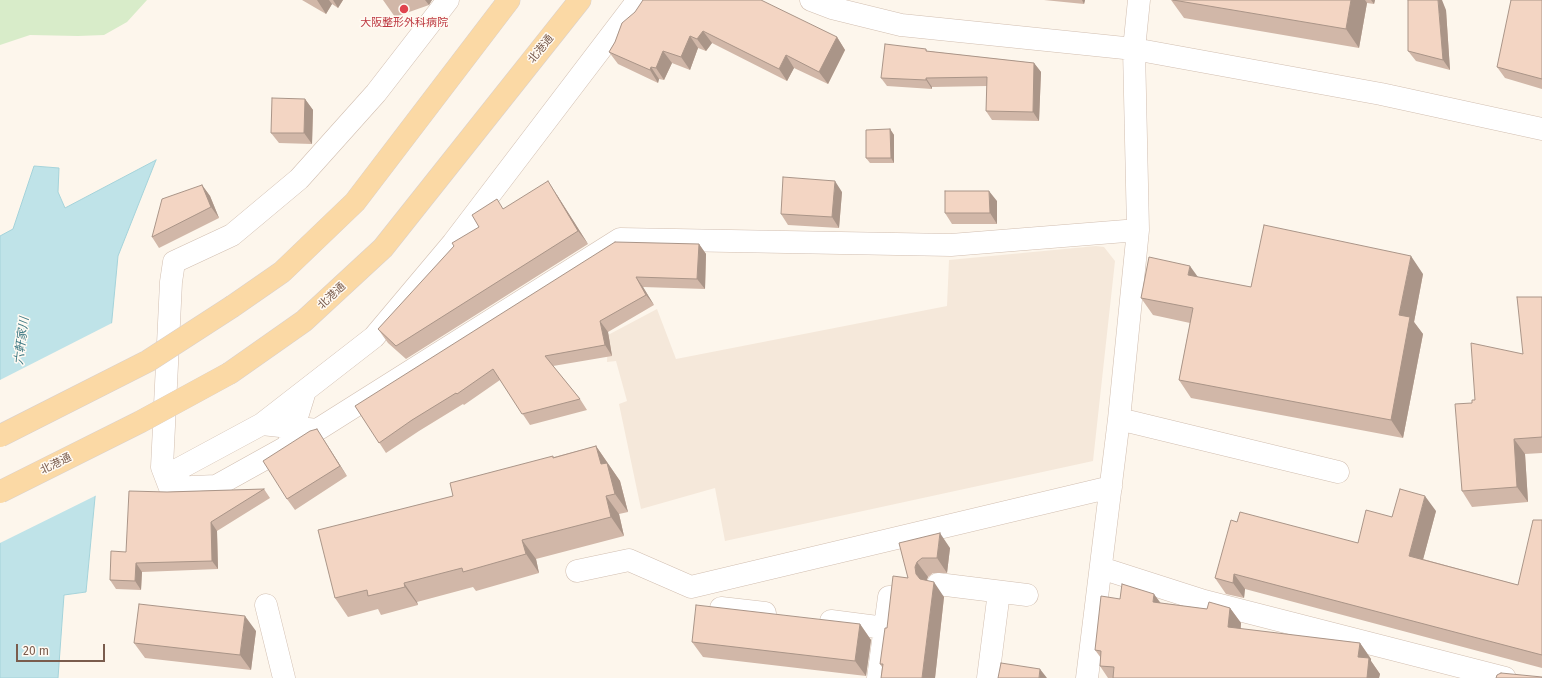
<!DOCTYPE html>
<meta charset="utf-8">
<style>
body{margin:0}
#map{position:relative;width:1542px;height:678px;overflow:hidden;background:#fdf6ec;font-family:"Fira Sans",sans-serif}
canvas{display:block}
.scale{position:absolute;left:16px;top:644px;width:89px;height:18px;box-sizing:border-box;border:2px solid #7a5c4d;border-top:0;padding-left:5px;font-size:12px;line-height:14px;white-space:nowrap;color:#7a5c4d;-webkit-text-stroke:3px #fffaf3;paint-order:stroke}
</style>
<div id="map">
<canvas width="1542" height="678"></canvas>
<div class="scale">20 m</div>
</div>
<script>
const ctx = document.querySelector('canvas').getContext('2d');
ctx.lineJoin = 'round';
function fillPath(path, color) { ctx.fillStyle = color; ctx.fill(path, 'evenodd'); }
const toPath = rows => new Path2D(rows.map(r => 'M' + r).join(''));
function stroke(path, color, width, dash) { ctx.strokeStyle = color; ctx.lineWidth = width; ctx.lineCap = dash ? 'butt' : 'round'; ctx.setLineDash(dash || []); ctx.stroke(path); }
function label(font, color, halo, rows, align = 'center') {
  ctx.font = font + ' "Fira Sans","Noto Sans JP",sans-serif'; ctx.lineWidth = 3; ctx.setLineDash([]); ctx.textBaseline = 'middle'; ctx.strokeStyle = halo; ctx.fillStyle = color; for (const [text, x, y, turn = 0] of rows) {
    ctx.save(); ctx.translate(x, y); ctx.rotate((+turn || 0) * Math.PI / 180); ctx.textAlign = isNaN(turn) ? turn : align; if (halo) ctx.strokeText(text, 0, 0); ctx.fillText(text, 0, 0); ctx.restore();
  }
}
const residential = toPath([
 [1096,246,1104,247,1115,261,1093,461,725,541,715,488,641,509,619,404,627,401,616,361,607,362,608,335,657,309,676,359,947,306,949,260]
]);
const green = toPath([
 [0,0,147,0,127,22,104,35,78,36,30,35,0,45]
]);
const water = toPath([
 [156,160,118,256,86,592,64,595,58,678,0,678,0,236,13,229,34,166,59,168,58,192,65,208,156,160]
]);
const pier = toPath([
 [114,322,97,495,0,543,0,380]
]);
const minor = toPath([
 [811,0,832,8,901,25,1134,49,1381,94,1542,129],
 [305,391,288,446,216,486,170,488,162,467,171,282,174,262,232,235,299,179,376,93,448,0],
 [1119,419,1338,472],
 [262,424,317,430,620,239,951,245,1138,230],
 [162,467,173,472,262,424,374,337,453,243,638,0],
 [1101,568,1204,601,1505,678],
 [577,571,629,560,691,587,1111,487],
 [938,584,1027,595],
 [266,605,284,678],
 [721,608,765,613],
 [831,621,885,628],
 [878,678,889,597],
 [988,678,999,592],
 [1087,678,1119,419,1138,230,1134,49,1139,0]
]);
const major = toPath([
 [233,306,282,272,355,202,509,0],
 [230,373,304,321,383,248,580,0]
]);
const majorBridge = toPath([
 [0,436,148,361,233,306],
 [0,492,140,422,230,373]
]);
const wall = toPath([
 [302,0,343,0,338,8,332,4,326,14],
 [383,0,432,0,429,5,395,17],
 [1044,0,1085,0,1084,4],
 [1171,0,1375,0,1374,4,1367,3,1359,48,1184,18],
 [1542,0,1542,89,1505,78,1497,67],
 [1446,10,1450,70,1416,61,1408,51],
 [622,23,837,37,845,50,828,84,794,68,787,81,712,43,706,51,698,48,690,70,672,63,664,80,659,79,658,83,618,64,609,52,615,42],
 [926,49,927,51,1034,63,1041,72,1039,121,992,120,986,111,987,86,932,87,932,89,887,86,881,78],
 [305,99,313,110,312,144,279,143,271,133],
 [890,129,894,135,894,163,870,163,866,158],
 [202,185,210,196,219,218,159,248,152,237],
 [842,192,839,228,788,225,781,214],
 [557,195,588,244,406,359,388,343,378,329,479,227,504,209],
 [997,201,997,224,952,224,945,213],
 [699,244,706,254,705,289,643,287,654,305,608,332,612,356,553,366,580,399,587,410,530,425,500,380,464,405,463,404,419,431,386,453,355,406],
 [1423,274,1414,322,1423,334,1403,438,1191,398,1179,380,1190,323,1153,315,1141,298,1198,277,1251,287],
 [1542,297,1542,453,1525,454,1528,502,1472,507,1462,491,1472,403,1523,354],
 [324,440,347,476,295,510,287,499],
 [596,446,620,481,628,512,619,514,624,536,536,559,539,573,476,591,473,587,417,602,418,605,381,615,378,609,348,617,335,598,453,496,554,457],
 [264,489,270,498,217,531,218,569,142,572,141,590,116,589,110,580,126,552,167,492],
 [1436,511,1423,559,1518,585,1542,520,1542,668,1245,589,1244,598,1226,594,1215,578,1237,522,1358,543,1392,517],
 [899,543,950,548,947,573,933,573,928,577,926,581,944,597,935,678,881,678,882,667,880,664,887,628,908,578],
 [1161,603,1207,609,1230,608,1241,623,1241,629,1360,643,1371,659,1371,661,1380,674,1379,678,1108,678,1100,666,1101,658,1095,650],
 [860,624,871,640,866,676,703,657,692,642],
 [256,631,251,670,145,658,134,643]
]);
const shadedWall = toPath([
 [317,0,329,0,332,4,326,14],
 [333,0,343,0,338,8],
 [425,0,432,0,429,5],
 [1082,0,1085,0,1084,4],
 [1351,0,1365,0,1367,3,1359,48,1346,29],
 [1371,0,1375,0,1374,4],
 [1438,0,1442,0,1446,10,1450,70,1443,60],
 [703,31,712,43,706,51,697,39],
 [690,36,698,48,690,70,681,57],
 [837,37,845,50,828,84,819,72],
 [663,51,672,63,664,80,656,68],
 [786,55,794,68,787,81,779,69],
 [1034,63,1041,72,1039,121,1033,112],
 [651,67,659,79,658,83,650,70],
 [926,78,932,87,932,89,926,80],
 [305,99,313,110,312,144,304,133],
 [890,129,894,135,894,163,891,158],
 [548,181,557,195,588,244,578,231],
 [835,181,842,192,839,228,832,217],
 [202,185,210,196,219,218,211,207],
 [989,191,997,201,997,224,990,213],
 [699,244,706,254,705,289,697,279],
 [1411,256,1423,274,1414,322,1423,334,1403,438,1391,420,1399,315],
 [1190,266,1203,284,1188,275],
 [636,277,643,287,654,305,646,295],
 [600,321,608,332,612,356,605,345],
 [317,429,324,440,347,476,340,466],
 [1514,439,1525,454,1528,502,1517,487],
 [596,446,620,481,628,512,615,494,601,464],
 [606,496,619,514,624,536,611,517],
 [1425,496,1436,511,1420,571,1409,556],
 [211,522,217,531,218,569,212,561],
 [940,533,950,548,947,573,937,558],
 [522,540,536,559,539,573,526,554],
 [917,562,928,577,926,582,926,588,916,574,915,567],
 [136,563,142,572,141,590,135,581],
 [1234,574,1245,589,1244,598,1233,583],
 [934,582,944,597,935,678,922,678],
 [404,583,417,602,418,605,405,587],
 [1154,594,1165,609,1153,602],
 [1230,608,1241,623,1239,643,1228,627],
 [245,616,256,631,251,670,240,655],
 [860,624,871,640,866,676,855,661],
 [1360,643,1371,659,1371,661,1380,674,1379,678,1367,678,1358,657],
 [1040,669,1047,678,1039,678]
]);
const building = toPath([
 [643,0,761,0,837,37,819,72,786,55,779,69,703,31,697,39,690,36,681,57,663,51,656,68,651,67,650,70,609,52,615,42,622,23,635,12,643,0],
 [1173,0,1351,0,1346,29,1173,0],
 [1408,0,1438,0,1443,60,1408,51,1408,0],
 [1511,0,1542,0,1542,79,1497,67,1511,0],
 [885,44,926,49,926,51,1034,63,1033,112,986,111,987,77,926,78,926,80,881,78,885,44],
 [272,98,305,99,304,133,271,133,272,98],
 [890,129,891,158,866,158,866,130,890,129],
 [783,177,835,181,832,217,781,214,783,177],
 [548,181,578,231,396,346,378,329,454,246,452,243,479,227,472,215,497,199,503,209,548,181],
 [202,185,211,207,152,237,162,199,202,185],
 [945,191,989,191,990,213,945,213,945,191],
 [1264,225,1411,256,1399,315,1410,317,1391,420,1179,380,1193,308,1141,298,1149,257,1190,266,1188,275,1251,287,1264,225],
 [615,242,699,244,697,279,636,277,646,295,600,321,605,345,545,356,580,399,522,414,493,369,457,394,456,393,412,420,379,443,355,406,615,242],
 [1517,297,1542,297,1542,437,1514,439,1517,487,1462,491,1455,404,1472,403,1472,400,1475,400,1471,343,1523,354,1517,297],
 [317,429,340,466,287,499,263,461,310,431,317,429],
 [596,446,601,464,607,463,615,494,606,496,611,517,522,540,526,554,463,572,462,568,404,583,405,587,368,596,367,590,335,598,318,530,453,496,450,483,553,456,553,458,596,446],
 [264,489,211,522,212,561,136,563,135,581,110,580,111,551,126,552,129,491,167,492,264,489],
 [1400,489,1425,496,1409,556,1518,585,1533,520,1542,520,1542,655,1234,574,1233,583,1215,578,1231,520,1237,522,1240,512,1358,543,1366,510,1392,517,1400,489],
 [940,533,937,558,922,558,917,562,915,567,916,574,920,579,934,582,922,678,881,678,883,664,880,664,885,628,887,628,893,576,908,578,899,543,940,533],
 [1122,584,1154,594,1153,602,1207,609,1209,602,1230,608,1228,627,1360,643,1358,657,1369,658,1367,678,1113,678,1114,667,1100,666,1101,651,1095,650,1101,596,1120,599,1122,584],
 [139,604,245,616,240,655,134,643,139,604],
 [696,605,860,624,855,661,692,642,696,605],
 [1001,663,1040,669,1039,678,998,678,1001,663],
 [1501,673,1542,677,1542,678,1496,678,1497,675,1501,673]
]);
const markers = [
 [404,9,5,"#e0444e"]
];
const healthNames = [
 ["大阪整形外科病院",404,23]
];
const streetNames = [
 ["北港通",541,49,-51],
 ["北港通",332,296,-43],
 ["北港通",56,464,-26]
];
const waterNames = [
 ["六軒家川",22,341,-83]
];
fillPath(residential, '#f5e8da');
fillPath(green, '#d8ecc9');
fillPath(water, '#bfe3e8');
stroke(water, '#a5d3da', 1);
fillPath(pier, '#fdf6ec');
stroke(minor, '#d1beb0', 23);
stroke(major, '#dad1cd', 23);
stroke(minor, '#fff', 22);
stroke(major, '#fbd9a5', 22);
stroke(majorBridge, '#dad1cd', 23, []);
stroke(majorBridge, '#fbd9a5', 22);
fillPath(wall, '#d1b7a8');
fillPath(shadedWall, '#aa9588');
fillPath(building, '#f3d5c3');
stroke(building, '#aa9588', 1);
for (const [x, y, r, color] of markers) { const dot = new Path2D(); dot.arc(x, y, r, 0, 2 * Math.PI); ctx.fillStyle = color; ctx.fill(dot); stroke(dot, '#fffaf3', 1.5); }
label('11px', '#be3a42', '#fffaf3', healthNames);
label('11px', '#7a5c4d', '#fffaf3', streetNames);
label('italic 12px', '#437c86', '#fffaf3', waterNames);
</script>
